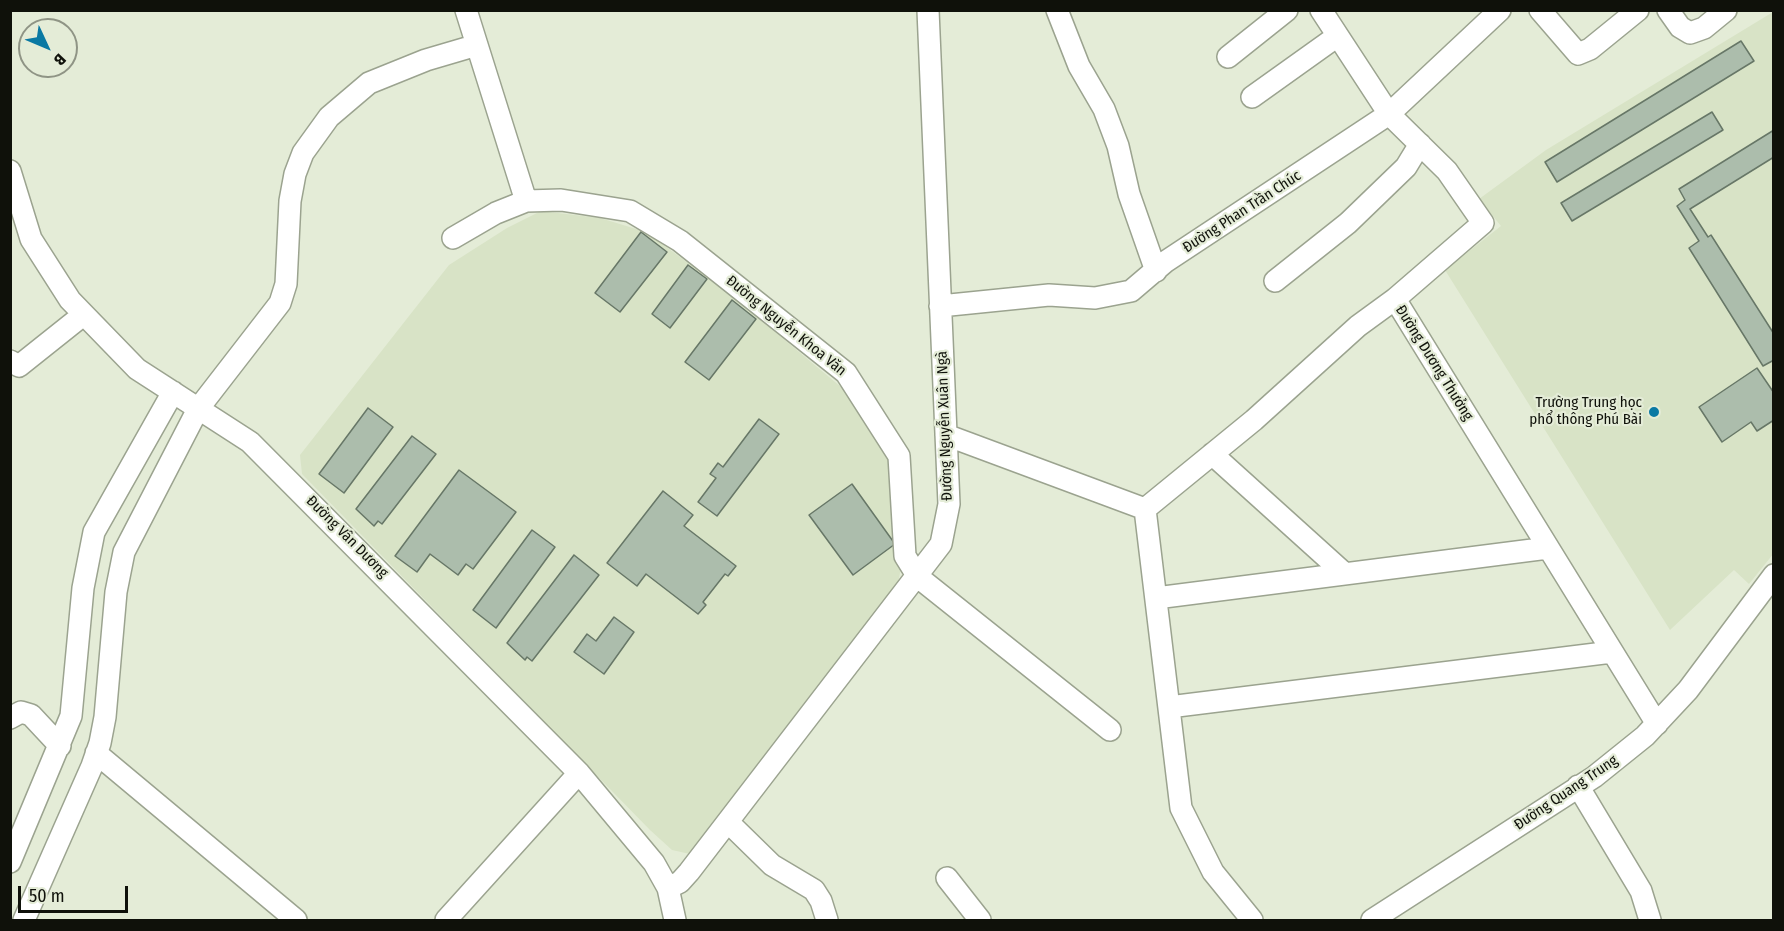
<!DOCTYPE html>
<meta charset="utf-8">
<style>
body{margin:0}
#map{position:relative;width:1784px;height:931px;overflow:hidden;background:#e4ecd7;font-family:"Fira Sans Condensed",sans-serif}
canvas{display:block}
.frame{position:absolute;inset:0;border:12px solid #0f110a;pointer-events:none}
.north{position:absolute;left:18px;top:18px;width:60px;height:60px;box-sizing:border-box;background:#e4ecd7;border:2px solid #8f9485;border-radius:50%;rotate:134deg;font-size:16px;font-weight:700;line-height:24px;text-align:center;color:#0f110a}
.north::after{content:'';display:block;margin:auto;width:21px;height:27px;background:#0a79a3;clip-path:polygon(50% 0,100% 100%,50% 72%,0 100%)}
.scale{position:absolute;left:18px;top:886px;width:110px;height:27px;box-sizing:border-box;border:3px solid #0f110a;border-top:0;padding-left:8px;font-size:18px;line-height:21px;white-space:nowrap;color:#0f110a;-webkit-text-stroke:4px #e4ecd7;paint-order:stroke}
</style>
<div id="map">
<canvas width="1784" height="931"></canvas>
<div class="frame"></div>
<div class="north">B</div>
<div class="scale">50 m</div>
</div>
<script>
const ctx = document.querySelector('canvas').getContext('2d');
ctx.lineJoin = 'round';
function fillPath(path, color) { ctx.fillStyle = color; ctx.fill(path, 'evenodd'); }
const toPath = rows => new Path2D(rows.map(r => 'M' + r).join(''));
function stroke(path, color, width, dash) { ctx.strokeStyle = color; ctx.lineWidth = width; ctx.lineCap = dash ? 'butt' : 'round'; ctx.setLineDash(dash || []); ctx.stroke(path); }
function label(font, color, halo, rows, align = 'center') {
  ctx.font = font + ' "Fira Sans Condensed",sans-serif'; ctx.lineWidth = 4.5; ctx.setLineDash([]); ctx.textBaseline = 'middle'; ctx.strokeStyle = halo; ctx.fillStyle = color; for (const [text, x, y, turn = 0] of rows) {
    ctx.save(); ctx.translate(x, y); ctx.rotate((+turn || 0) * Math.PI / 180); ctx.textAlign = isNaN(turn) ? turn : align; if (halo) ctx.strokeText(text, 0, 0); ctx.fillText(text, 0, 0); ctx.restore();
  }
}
const built = toPath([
 [1773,12,1774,553,1749,584,1734,570,1670,630,1445,270,1501,226,1479,199,1546,150],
 [541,211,600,218,646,232,726,291,859,402,892,457,901,568,898,583,690,854,672,850,650,830,302,474,300,455,449,265,507,228]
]);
const building = toPath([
 [1741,41,1754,61,1557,182,1545,162,1741,41],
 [1712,112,1723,130,1572,221,1561,203,1712,112],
 [1774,130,1774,157,1690,209,1708,237,1711,235,1774,334,1774,360,1763,366,1689,248,1699,241,1677,206,1685,200,1679,189,1774,130],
 [641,232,667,252,620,312,595,293,641,232],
 [688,265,707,279,670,328,652,314,688,265],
 [732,300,756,319,709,380,685,362,732,300],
 [1757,368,1774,393,1774,420,1757,431,1751,422,1722,442,1699,407,1757,368],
 [368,408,393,427,344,493,319,474,368,408],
 [759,419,779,434,717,516,698,502,716,478,710,474,718,463,723,467,759,419],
 [412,436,436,454,382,524,378,521,374,526,356,509,412,436],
 [459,470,516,512,473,569,466,564,458,575,430,554,417,572,395,556,459,470],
 [852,484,895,544,853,575,809,515,852,484],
 [663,491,693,515,684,526,736,566,728,576,725,574,703,602,706,605,698,614,646,574,637,586,607,563,663,491],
 [532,530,555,547,496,628,473,610,532,530],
 [574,555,599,575,532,661,527,657,525,660,507,643,574,555],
 [614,617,634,632,604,674,574,652,587,634,596,641,614,617]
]);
const minor = toPath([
 [466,10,526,201],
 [1057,10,1079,66,1104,109,1118,146,1129,194,1156,271],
 [1321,10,1389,114,1447,171,1483,223,1395,299,1657,724],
 [1540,10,1578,54,1590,49,1638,10],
 [1668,10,1680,27,1690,33,1704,28,1726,10],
 [1228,57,1287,10],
 [1252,97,1336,37],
 [10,171,31,239,70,300,137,369,250,442,579,773,654,863,668,888,675,920],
 [453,238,496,213,526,201,561,200,630,211,680,241,846,373,899,456,905,556,918,577,1110,730],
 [1275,281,1348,223,1406,167,1420,144],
 [940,306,1049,295,1095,298,1131,291,1165,262,1389,114,1500,10],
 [10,361,19,366,83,315],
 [946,435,1145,509],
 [1212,454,1345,574],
 [1145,509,1181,808,1213,872,1252,920],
 [1145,509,1254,420,1358,326,1395,299],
 [1156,598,1548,548],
 [1169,707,1612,652],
 [10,718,21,712,31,715,60,746],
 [96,753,296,920],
 [1578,786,1641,891,1650,920],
 [728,822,772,865,814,890,821,901,827,920],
 [10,862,71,716,83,588,94,532,173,392],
 [947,878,980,920],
 [668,888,680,882,689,872,941,544,949,504,928,10],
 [24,920,92,766,100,743,105,717,116,592,124,552,198,409,280,303,286,284,290,201,295,174,303,153,329,117,369,83,426,60,477,45],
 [446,920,579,773],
 [1372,920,1594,777,1645,736,1688,690,1774,575]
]);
const markers = [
 [1654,412,6,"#0a79a3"]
];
const streetNames = [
 ["Đường Phan Trần Chúc",1242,212,-33],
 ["Đường Nguyễn Khoa Văn",786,326,39],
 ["Đường Dương Thưởng",1434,363,58],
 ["Đường Nguyễn Xuân Ngà",945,426,-92],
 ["Đường Vân Dương",347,537,45],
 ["Đường Quang Trung",1566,793,-34]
];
const poiNames = [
 ["Trường Trung học",1642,403],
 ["phổ thông Phú Bài",1642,420]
];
fillPath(built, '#d8e3c6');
fillPath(building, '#acbdac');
stroke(building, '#677767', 1.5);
stroke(minor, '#9ba38f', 24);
stroke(minor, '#fff', 21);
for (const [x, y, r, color] of markers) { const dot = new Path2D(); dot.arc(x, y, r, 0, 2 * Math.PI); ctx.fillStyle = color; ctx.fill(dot); stroke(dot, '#e4ecd7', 2); }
label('15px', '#0f110a', '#e4ecd7', streetNames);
label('15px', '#0f110a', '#e4ecd7', poiNames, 'right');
</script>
